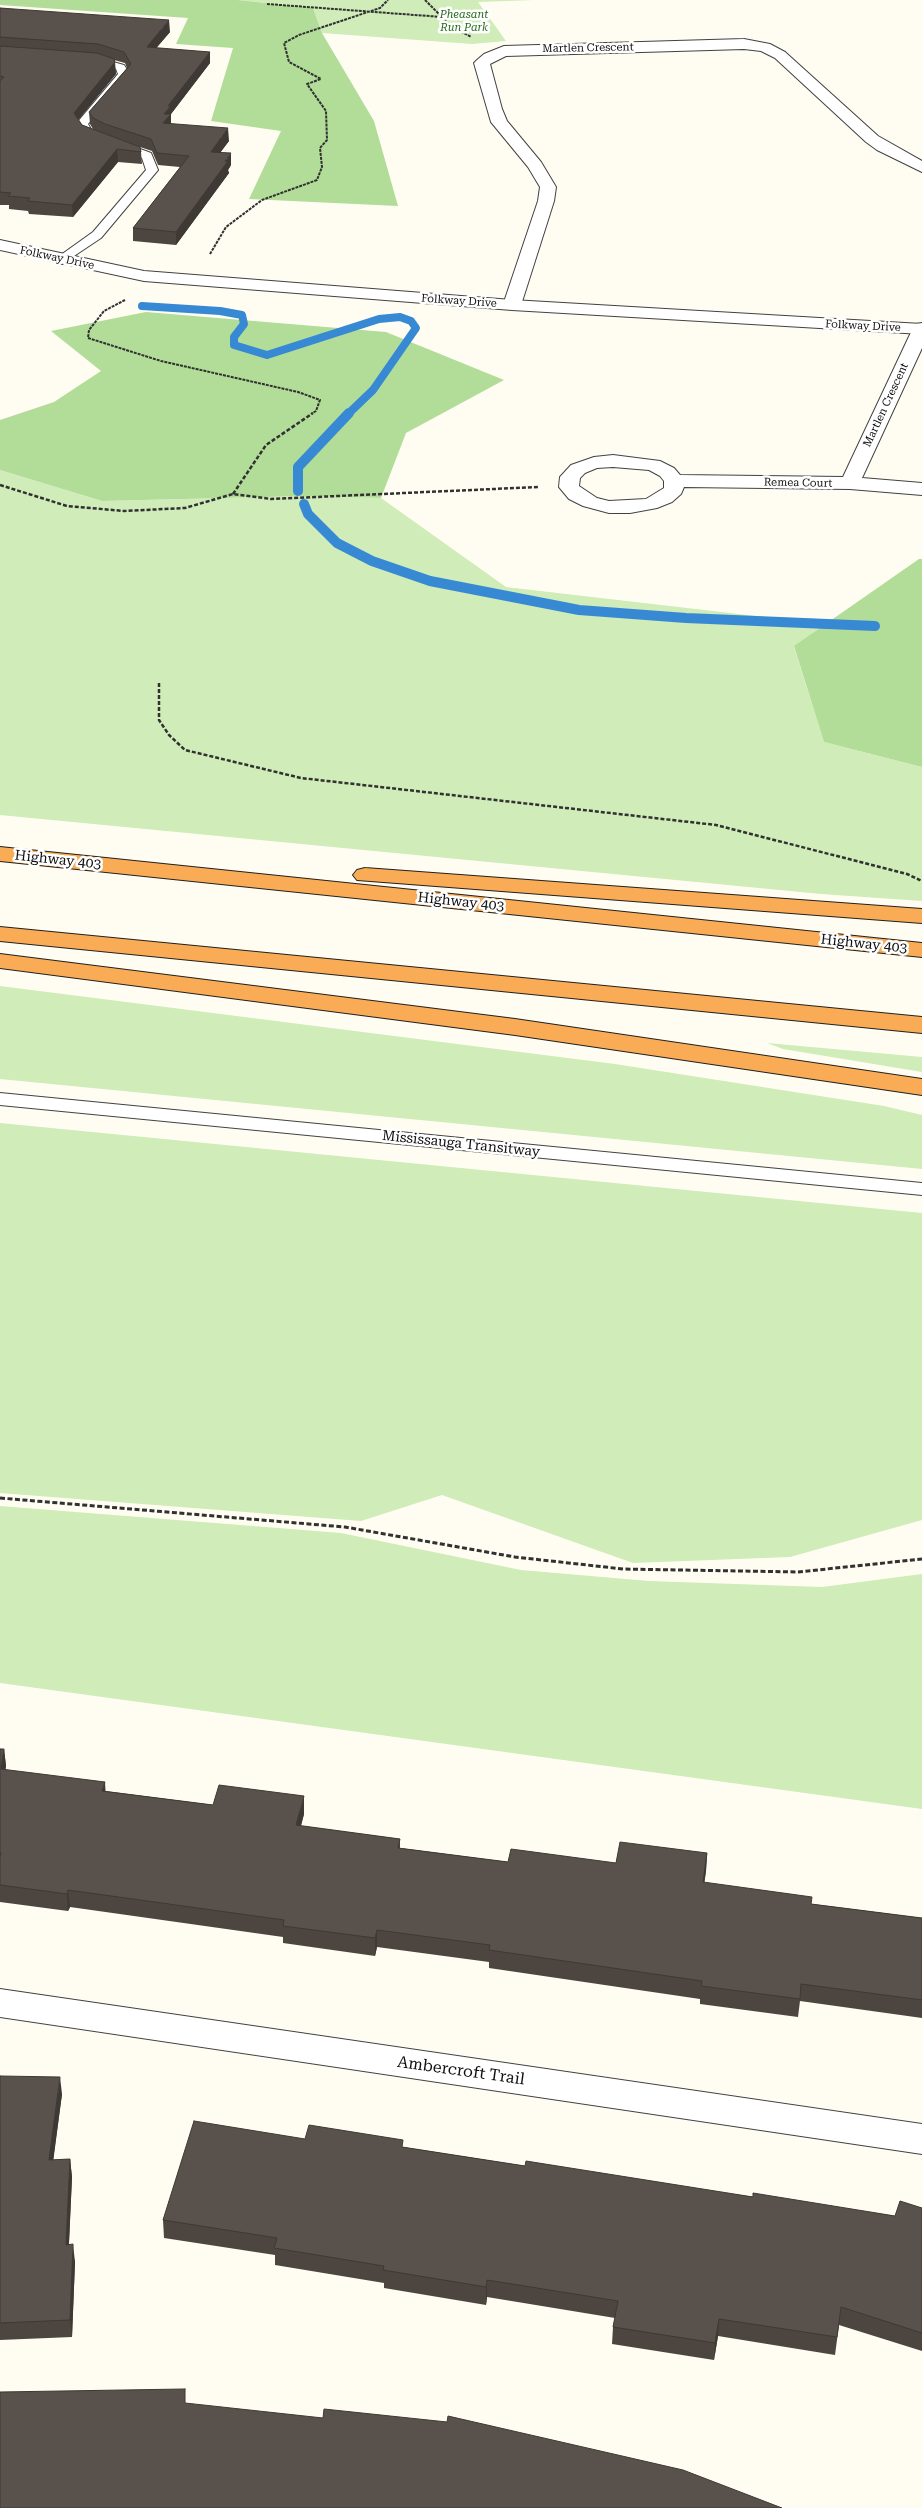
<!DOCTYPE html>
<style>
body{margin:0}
canvas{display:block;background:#fffdf2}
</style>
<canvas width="922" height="2508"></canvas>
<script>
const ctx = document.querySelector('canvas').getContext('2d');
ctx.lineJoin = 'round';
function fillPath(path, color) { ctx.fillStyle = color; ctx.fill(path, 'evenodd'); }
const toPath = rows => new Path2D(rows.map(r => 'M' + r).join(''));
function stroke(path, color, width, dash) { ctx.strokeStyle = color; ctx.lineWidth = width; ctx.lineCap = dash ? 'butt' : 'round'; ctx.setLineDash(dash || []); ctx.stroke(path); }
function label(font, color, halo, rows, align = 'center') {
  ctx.font = font + ' "Roboto Serif",serif'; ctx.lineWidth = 5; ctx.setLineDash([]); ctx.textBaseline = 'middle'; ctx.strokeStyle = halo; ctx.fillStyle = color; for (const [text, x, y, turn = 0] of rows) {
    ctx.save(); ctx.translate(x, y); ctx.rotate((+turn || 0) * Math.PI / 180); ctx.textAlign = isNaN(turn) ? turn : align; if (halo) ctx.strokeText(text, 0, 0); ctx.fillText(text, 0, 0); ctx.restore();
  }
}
const green = toPath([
 [238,0,534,0,478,2,506,41,472,44,322,33,313,8],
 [0,470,102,501,306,496,381,498,506,587,825,624,794,647,824,742,922,767,922,901,821,894,0,815],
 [0,986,615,1064,884,1106,922,1115,922,1169,0,1079],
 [767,1043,922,1057,922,1072,783,1049],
 [0,1123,922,1213,922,1520,790,1557,633,1563,442,1495,361,1521,0,1493],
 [0,1506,341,1533,521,1570,649,1581,822,1587,922,1574,922,1809,0,1683]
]);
const forest = toPath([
 [0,0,238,0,313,8,322,33,374,121,398,206,249,199,281,131,211,121,233,48,176,44,188,18,0,5],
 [146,312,386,332,504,380,406,433,381,498,306,496,102,501,0,470,0,420,54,402,101,371,51,331],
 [919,559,922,559,922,767,824,742,794,646]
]);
const streamFar1 = toPath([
 [142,306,220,311,242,315,244,324,234,337,234,345,267,355,379,319,400,317,411,321,416,328,373,390,348,414]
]);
const stream = toPath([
 [298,491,298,467,349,413],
 [304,504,308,514,337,543,372,561,430,581,579,610,686,618,875,626]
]);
const pathFar2 = toPath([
 [425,0,450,25,471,37],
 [267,4,442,17],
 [210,254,226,227,262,200,317,180,322,167,320,148,327,140,326,111,307,84,321,79,289,62,284,43,299,35,380,8,388,0],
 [125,300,104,311,89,330,88,338,161,361,298,392,320,400,316,411,311,414]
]);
const pathFar1 = toPath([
 [0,485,67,506,124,511,185,508,233,494,271,499,538,487],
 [233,494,266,445,313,413],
 [159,683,159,720,169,735,185,750,301,778,716,825,907,874,922,881]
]);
const path = toPath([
 [0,1498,345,1527,515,1557,623,1569,798,1572,922,1559]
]);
const service = toPath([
 [91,56,124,65,130,74,88,124,92,131,151,153,158,170,101,238,62,264,56,260,58,257,93,232,146,170,142,158,83,135,76,124,118,74,116,69,87,61,87,57,91,56],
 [0,1093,922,1183,922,1195,0,1105,0,1093]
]);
const minor = toPath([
 [744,39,770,44,785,52,878,136,922,161,922,172,877,150,866,142,775,58,761,51,744,49,506,56,490,64,502,109,507,121,541,162,556,187,554,201,521,305,518,309,506,309,503,305,538,201,540,187,528,167,491,122,474,63,477,60,484,54,504,46,744,39],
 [922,323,922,348,862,478,922,483,922,495,850,489,684,487,681,494,672,502,657,508,630,513,609,513,583,506,569,499,559,487,560,477,571,465,594,457,613,455,660,461,674,468,680,475,843,477,913,328,916,324,922,323],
 [613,467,649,470,660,476,664,481,664,488,646,499,609,501,597,498,579,486,580,478,585,473,597,468,613,467],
 [0,1989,922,2124,922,2154,0,2017,0,1989]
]);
const tertiary = toPath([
 [0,240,144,271,512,300,922,324,922,334,512,310,144,281,0,250,0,240]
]);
const motorway = toPath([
 [0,847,922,943,922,957,0,861,0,847],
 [365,868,922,909,922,923,357,880,353,875,357,870,365,868],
 [0,927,922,1017,922,1033,0,941,0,927],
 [0,954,515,1019,922,1079,922,1095,515,1035,0,968,0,954]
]);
const wall = toPath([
 [0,8,170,32,156,48,210,52,210,63,171,114,171,124,229,141,220,152,231,165,228,170,229,173,176,245,133,241,133,228,180,167,158,165,152,151,140,147,141,152,142,164,118,162,73,217,29,214,28,211,9,209,9,205,0,205],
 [114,60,125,63,127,68,89,112,90,124,93,129,82,125,78,120,116,74],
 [0,1749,4,1749,6,1766,5,1770,105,1791,213,1805,304,1814,301,1826,400,1839,400,1848,508,1862,616,1863,707,1853,706,1871,704,1883,812,1904,922,1918,922,2018,800,2001,798,2017,700,2004,700,1999,489,1968,489,1962,377,1947,375,1956,283,1943,283,1937,70,1907,68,1911,0,1902],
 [0,2076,62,2094,53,2160,70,2159,72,2177,69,2244,75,2262,72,2337,0,2340],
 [305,2139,403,2147,525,2166,895,2216,922,2208,922,2351,839,2325,835,2355,718,2336,714,2360,612,2344,613,2327,615,2318,487,2297,486,2305,384,2288,384,2283,275,2265,275,2255,164,2238,163,2220]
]);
const shadedWall = toPath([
 [169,20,170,32,147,59,147,47],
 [210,52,210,63,171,114,171,126,163,123,164,114,168,106],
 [115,62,116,74,74,125,74,113],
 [228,128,229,141,212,164,211,152],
 [117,149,118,162,73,217,72,205],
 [231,153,231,165,228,170,229,173,176,245,176,232],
 [4,1749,6,1766,3,1787,1,1769],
 [105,1782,106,1800,102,1791],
 [304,1796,304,1814,296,1843,296,1825],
 [707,1853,706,1871,702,1900,703,1882],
 [68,1890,70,1907,68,1911,67,1894],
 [377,1930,377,1947,375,1956,375,1938],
 [60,2077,62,2094,51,2178,49,2160],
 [70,2159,72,2177,68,2262,66,2245],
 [73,2244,75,2262,72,2337,70,2320],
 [487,2280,487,2297,486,2305,486,2287],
 [719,2319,718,2336,714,2360,715,2343]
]);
const building = toPath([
 [0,8,169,20,147,47,210,52,168,106,171,106,164,114,171,114,163,123,228,128,211,152,231,153,225,161,228,161,176,232,133,228,189,156,157,153,151,139,105,124,93,118,89,112,131,64,124,52,98,44,0,37,0,8],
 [0,46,97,53,114,59,115,62,74,113,82,125,140,147,141,152,117,149,72,205,28,201,30,198,8,196,11,193,0,192,0,81,4,77,0,76,0,46],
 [0,1749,4,1749,1,1769,105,1782,102,1791,213,1805,219,1785,304,1796,296,1825,400,1839,398,1848,508,1862,511,1849,616,1863,620,1842,707,1853,703,1882,812,1897,811,1904,922,1918,922,2000,801,1984,800,1999,701,1986,702,1981,489,1950,490,1945,377,1930,375,1938,283,1926,284,1920,68,1890,67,1894,0,1885,0,1857,1,1853,0,1853,0,1749],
 [0,2076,60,2077,49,2160,70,2159,66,2245,73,2244,70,2320,0,2323,0,2076],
 [194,2121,305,2139,309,2125,403,2140,402,2147,525,2166,526,2161,753,2197,753,2193,895,2216,900,2201,922,2208,922,2333,841,2307,837,2337,719,2319,715,2343,613,2327,618,2301,487,2280,486,2287,383,2270,384,2266,274,2248,277,2238,163,2220,194,2121],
 [185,2389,185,2403,323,2418,324,2409,447,2422,448,2416,683,2470,782,2508,0,2508,0,2392,185,2389]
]);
const farParknames = [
 ["Pheasant",464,15],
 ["Run Park",464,28]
];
const farStreetnames = [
 ["Martlen Crescent",588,48,-1],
 ["Folkway Drive",57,258,12],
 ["Folkway Drive",459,301,4],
 ["Folkway Drive",863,326,3],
 ["Martlen Crescent",886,405,-65],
 ["Remea Court",798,483,1]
];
const streetNames = [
 ["Highway 403",58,860,6],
 ["Highway 403",461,902,6],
 ["Highway 403",864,944,6],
 ["Mississauga Transitway",461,1144,6]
];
const nearStreetnames = [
 ["Ambercroft Trail",461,2071,8]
];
fillPath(green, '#cfecb9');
fillPath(forest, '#b2dd98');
stroke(streamFar1, '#3889d3', 8);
stroke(stream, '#3889d3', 10);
stroke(service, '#424242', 2);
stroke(minor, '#424242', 2);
stroke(tertiary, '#424242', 2);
stroke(motorway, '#202020', 2);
stroke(pathFar2, '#313131', 2, [3, 1]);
stroke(pathFar1, '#313131', 2.5, [4, 2]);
stroke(path, '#313131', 3, [5, 2.5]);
fillPath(service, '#fff');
fillPath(minor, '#fff');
fillPath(tertiary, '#fff');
fillPath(motorway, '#f9ac55');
fillPath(wall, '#4d4640');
fillPath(shadedWall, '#3e3934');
fillPath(building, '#59514b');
stroke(building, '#3e3934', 1);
label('italic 11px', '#276a1c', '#fff', farParknames);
label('11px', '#0f0f0f', '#fff', farStreetnames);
label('14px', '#0f0f0f', '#fff', streetNames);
label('16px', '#0f0f0f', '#fff', nearStreetnames);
</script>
